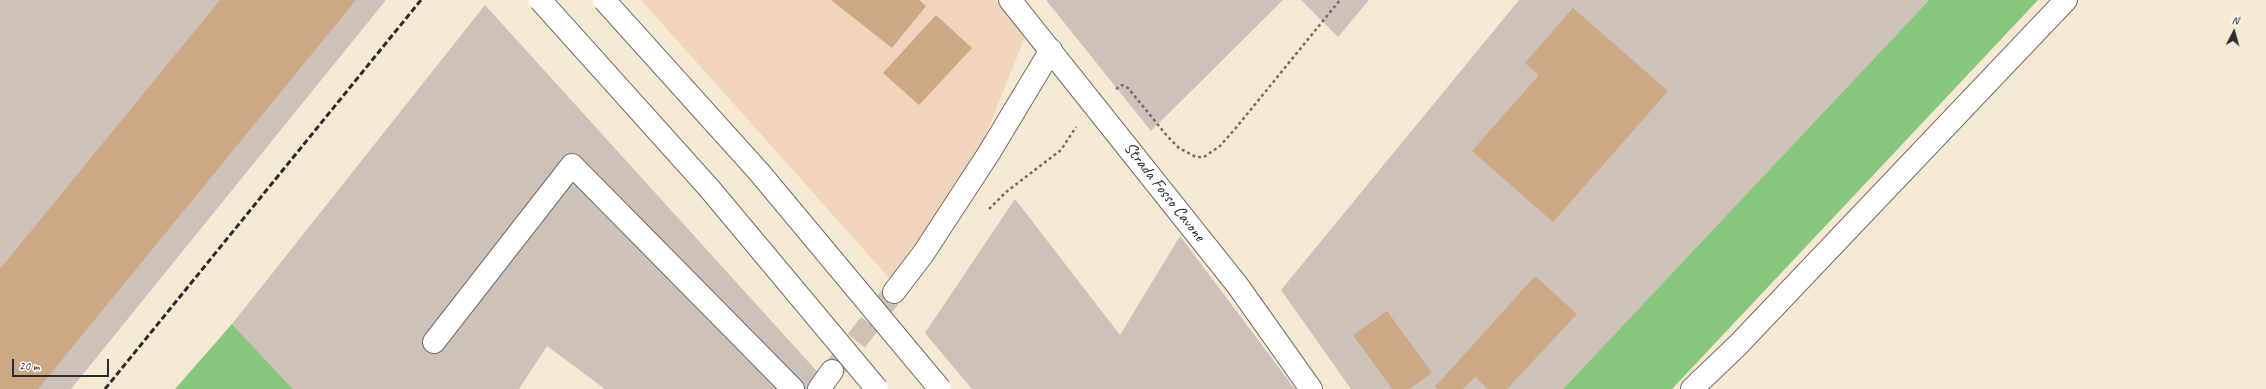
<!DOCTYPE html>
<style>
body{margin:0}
#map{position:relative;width:2266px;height:389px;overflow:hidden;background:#f5e9d4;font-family:Caveat,sans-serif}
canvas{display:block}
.north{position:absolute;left:2214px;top:12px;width:40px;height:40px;-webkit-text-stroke:3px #fff;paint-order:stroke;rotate:6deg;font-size:11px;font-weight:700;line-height:16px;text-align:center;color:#2b2b2b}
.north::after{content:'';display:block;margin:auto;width:14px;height:18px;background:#2b2b2b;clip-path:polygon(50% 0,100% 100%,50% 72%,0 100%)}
.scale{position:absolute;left:12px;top:359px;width:97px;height:18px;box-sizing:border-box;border:2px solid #2b2b2b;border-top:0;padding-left:5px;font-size:12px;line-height:14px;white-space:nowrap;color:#2b2b2b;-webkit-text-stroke:3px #fff;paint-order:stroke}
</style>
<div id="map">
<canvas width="2266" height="389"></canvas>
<div class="north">N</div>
<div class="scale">20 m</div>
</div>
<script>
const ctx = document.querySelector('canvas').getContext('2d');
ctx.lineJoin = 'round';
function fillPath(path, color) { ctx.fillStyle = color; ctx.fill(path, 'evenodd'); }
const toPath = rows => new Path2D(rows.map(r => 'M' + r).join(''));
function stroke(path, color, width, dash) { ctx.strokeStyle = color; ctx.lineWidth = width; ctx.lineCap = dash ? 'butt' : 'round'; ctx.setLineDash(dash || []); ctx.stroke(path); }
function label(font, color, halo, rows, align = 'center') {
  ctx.font = font + ' Caveat,sans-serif'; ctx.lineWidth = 3.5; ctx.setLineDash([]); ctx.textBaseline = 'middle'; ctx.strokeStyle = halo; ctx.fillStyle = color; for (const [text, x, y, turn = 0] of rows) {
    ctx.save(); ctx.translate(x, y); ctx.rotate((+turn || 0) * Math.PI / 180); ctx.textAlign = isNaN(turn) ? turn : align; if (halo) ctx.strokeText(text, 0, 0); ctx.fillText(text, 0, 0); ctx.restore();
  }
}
const built = toPath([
 [641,0,996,0,1025,37,982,144,891,280]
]);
const industrial = toPath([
 [0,0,386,0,71,389,0,389],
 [1046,0,1283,0,1151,131],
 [1301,0,1369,0,1338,37],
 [1519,0,1929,0,1563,389,1351,389,1281,290],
 [485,5,833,389,605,389,547,346,519,389,293,389,232,324],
 [1015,199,1120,335,1180,236,1295,389,972,389,925,333]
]);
const green = toPath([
 [1929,0,2038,0,1672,389,1563,389],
 [232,324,293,389,175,389]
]);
const building = toPath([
 [220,0,356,0,38,389,0,389,0,269],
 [831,0,919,0,926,6,892,48],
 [1573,8,1668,91,1553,222,1472,151,1539,75,1525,63],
 [936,15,972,48,919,105,883,73],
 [1535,276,1577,314,1507,389,1488,389,1475,377,1463,389,1438,389,1435,387],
 [1387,311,1432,373,1409,389,1392,389,1353,335]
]);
const minorTunnel = toPath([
 [836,367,894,292]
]);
const path = toPath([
 [1116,89,1122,85,1128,88,1168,137,1179,148,1196,157,1204,157,1220,146,1235,129,1340,0],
 [989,209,1006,192,1061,150,1076,127]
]);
const minor = toPath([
 [1010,0,1238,286,1311,389],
 [894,292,923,254,989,153,1051,50],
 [434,342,572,165,793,389],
 [819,389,832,371],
 [1692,389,1738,345,2066,0]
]);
const rail = toPath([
 [105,389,421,0]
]);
const highwayBridge = toPath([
 [540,0,709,188,877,389],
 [604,0,759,172,940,389]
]);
const streetNames = [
 ["Strada Fosso Cavone",1164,192,52]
];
fillPath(built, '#f0d5bc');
fillPath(industrial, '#cec1b9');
fillPath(green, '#88c67d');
fillPath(building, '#cca884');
stroke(minorTunnel, '#cdc3b2', 22, [22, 11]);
stroke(minor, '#726e66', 24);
stroke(path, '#726e66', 2.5, [3, 3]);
stroke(minor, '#fff', 22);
stroke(rail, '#2b2b2b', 3, [6, 3]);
stroke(highwayBridge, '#726e66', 24, []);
stroke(highwayBridge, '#fff', 22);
label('17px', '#2b2b2b', '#fff', streetNames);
</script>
